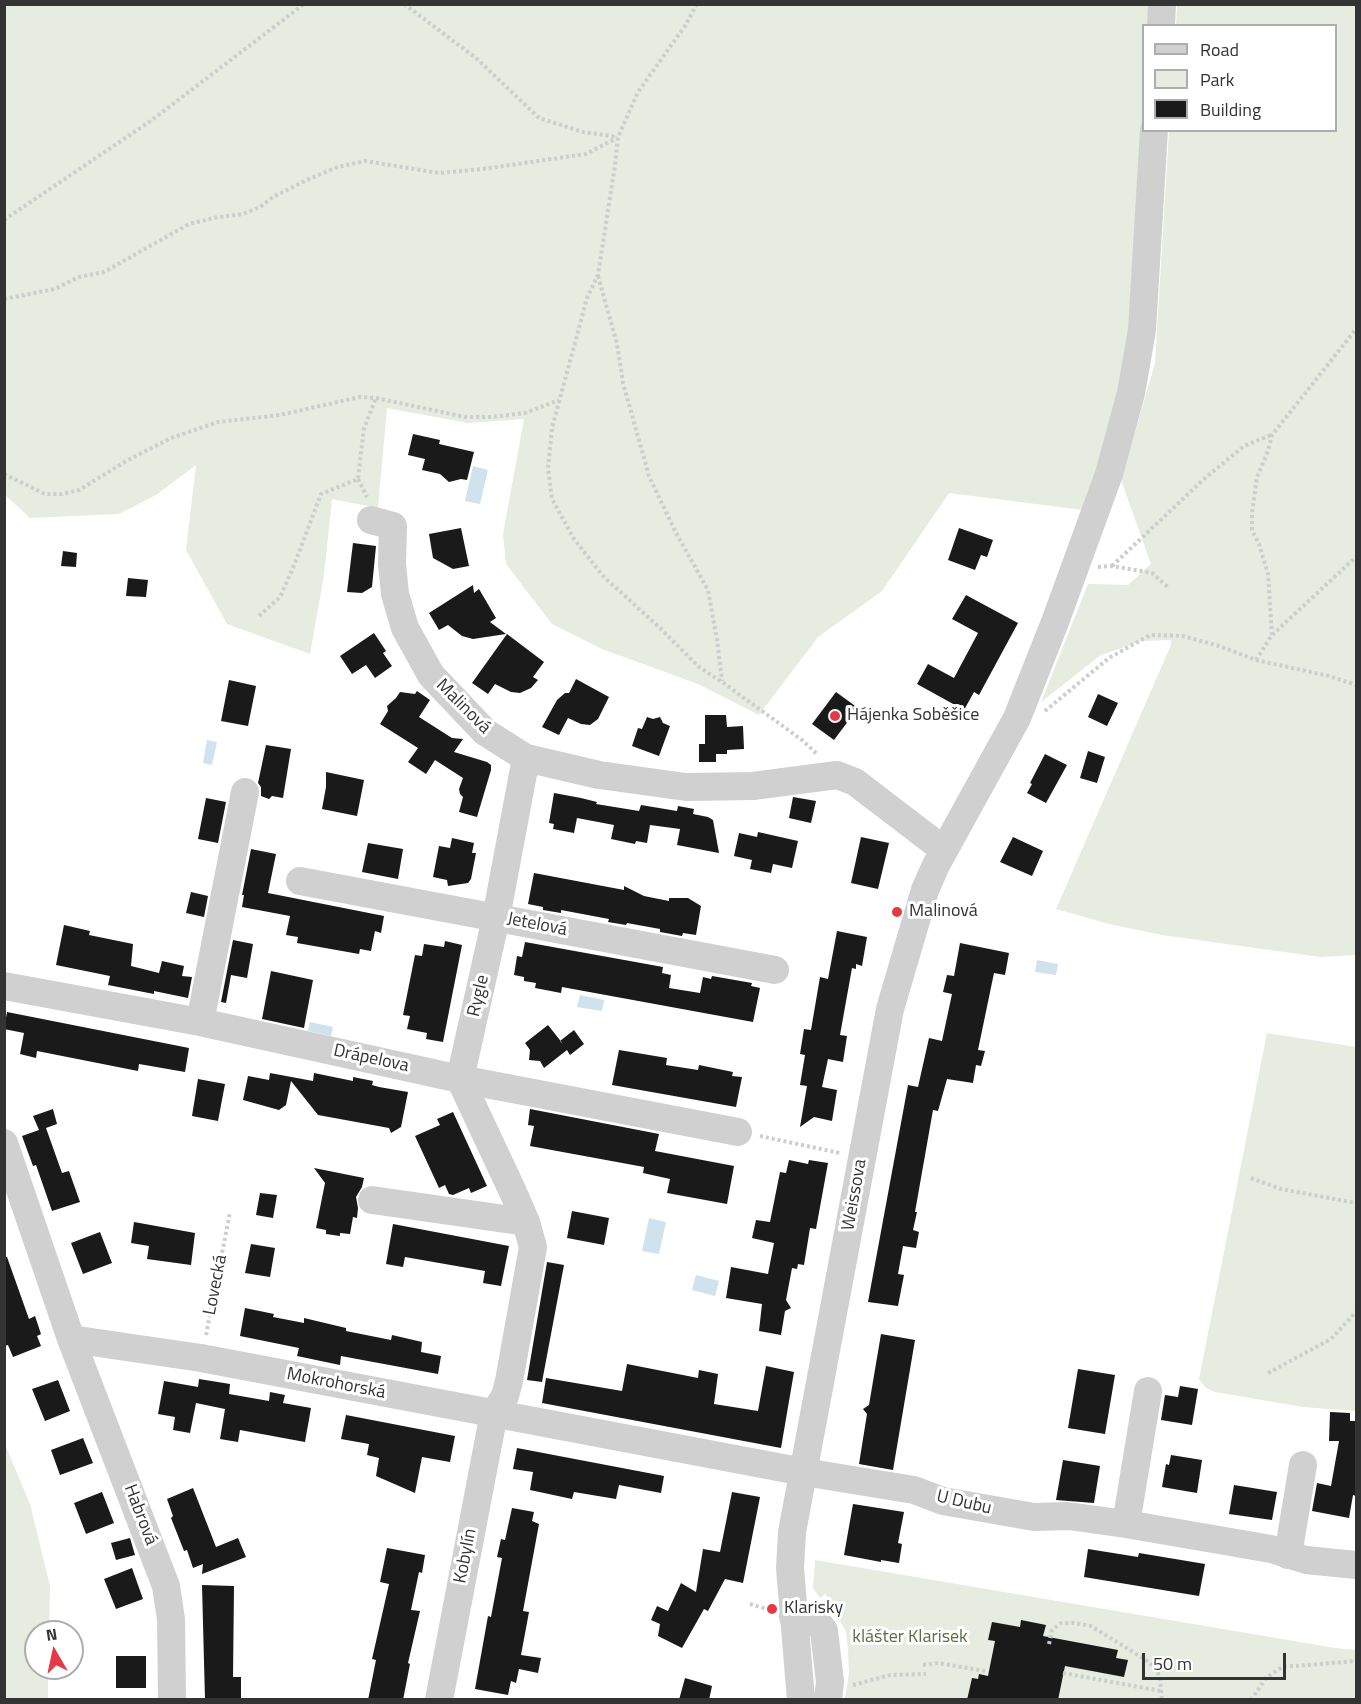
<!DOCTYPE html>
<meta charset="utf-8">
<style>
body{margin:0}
#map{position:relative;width:1361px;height:1704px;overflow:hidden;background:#fff;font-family:"Titillium Web",sans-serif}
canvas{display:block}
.frame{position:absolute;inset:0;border:6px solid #333;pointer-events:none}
.legend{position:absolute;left:1142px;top:24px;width:195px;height:108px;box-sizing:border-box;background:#fff;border:2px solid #adadad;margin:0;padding:8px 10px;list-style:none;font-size:18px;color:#333}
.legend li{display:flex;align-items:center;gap:12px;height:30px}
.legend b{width:30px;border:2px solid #adadad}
.north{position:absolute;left:24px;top:1620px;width:60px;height:60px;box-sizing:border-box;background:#fff;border:2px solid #adadad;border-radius:50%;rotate:351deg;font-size:16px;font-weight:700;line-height:24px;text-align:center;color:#333}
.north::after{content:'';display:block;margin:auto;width:21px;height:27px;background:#e63946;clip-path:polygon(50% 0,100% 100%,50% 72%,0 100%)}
.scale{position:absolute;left:1142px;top:1653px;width:144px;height:27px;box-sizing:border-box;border:3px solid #333;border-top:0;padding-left:8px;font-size:18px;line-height:21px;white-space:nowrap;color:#333;-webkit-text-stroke:4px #fff;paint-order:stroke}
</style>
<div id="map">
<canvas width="1361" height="1704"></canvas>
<div class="frame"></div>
<ul class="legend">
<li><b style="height:8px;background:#d0d0d0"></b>Road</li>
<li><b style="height:16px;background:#e6ecdf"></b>Park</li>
<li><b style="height:16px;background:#1a1a1a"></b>Building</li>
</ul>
<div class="north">N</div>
<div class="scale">50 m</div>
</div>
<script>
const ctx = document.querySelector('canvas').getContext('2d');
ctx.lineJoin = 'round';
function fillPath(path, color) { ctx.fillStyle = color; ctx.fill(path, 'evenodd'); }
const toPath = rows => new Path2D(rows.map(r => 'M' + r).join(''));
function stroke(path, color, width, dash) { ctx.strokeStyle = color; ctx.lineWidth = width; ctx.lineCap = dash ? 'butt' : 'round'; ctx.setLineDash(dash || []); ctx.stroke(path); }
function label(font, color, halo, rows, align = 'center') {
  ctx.font = font + ' "Titillium Web",sans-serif'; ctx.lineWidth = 6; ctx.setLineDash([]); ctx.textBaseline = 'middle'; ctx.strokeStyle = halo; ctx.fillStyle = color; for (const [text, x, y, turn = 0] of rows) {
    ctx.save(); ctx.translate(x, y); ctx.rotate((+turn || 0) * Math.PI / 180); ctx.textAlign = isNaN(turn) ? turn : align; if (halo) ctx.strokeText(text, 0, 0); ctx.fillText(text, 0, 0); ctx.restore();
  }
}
const green = toPath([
 [5,5,1150,5,1149,25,1144,26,1143,119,1131,329,1119,390,1100,463,1083,510,949,493,882,591,818,637,759,715,698,684,602,649,552,624,506,564,503,534,524,419,468,423,387,408,378,508,332,499,324,575,310,654,227,624,186,550,196,465,156,495,119,514,30,518,5,495],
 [1177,5,1356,5,1356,955,1320,957,1162,935,1109,924,1056,909,1171,645,1171,640,1142,641,1101,655,1041,702,1088,584,1128,585,1151,564,1121,480,1155,363,1169,131,1336,130,1336,26,1176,25],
 [1267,1033,1356,1047,1356,1411,1303,1407,1215,1392,1206,1388,1199,1379],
 [4,1442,30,1504,50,1586,49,1632,36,1632,36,1668,48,1668,48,1699,5,1699],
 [815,1560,1335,1648,1356,1650,1356,1699,845,1699,849,1673,848,1650,846,1632,839,1619,843,1615,825,1594,820,1598,813,1588]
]);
const water = toPath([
 [473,466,488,470,480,504,465,501],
 [207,740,217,742,212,765,203,763],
 [1037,960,1058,964,1056,975,1035,972],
 [580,995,604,1000,602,1011,577,1007],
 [310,1022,333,1027,331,1036,308,1031],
 [649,1218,666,1222,659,1254,642,1251],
 [696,1275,719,1281,715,1296,692,1290]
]);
const building = toPath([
 [413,434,440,440,439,444,474,452,467,480,461,479,449,482,440,474,422,470,425,459,408,455],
 [461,528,469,566,453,569,433,558,429,534],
 [959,528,993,540,987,557,981,555,975,570,948,560],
 [353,543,376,546,372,587,362,593,347,592],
 [63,551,77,553,76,567,61,566],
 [128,578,148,580,146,597,126,596],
 [473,585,474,593,479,589,496,618,490,622,506,634,473,639,462,636,448,625,439,630,429,613],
 [966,595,1018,623,979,695,974,692,964,710,917,684,928,664,954,678,978,633,952,619],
 [374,633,386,651,383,653,392,666,375,678,366,665,352,674,340,656],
 [507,634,544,662,533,677,538,680,531,688,520,693,511,692,495,684,488,694,472,683],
 [576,679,609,697,598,719,590,725,581,724,568,718,559,735,542,727,557,700,565,693,569,693],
 [229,680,256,686,248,726,221,721],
 [417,691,430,700,419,717,452,738,463,739,454,752,487,762,491,765,491,770,477,817,459,812,463,797,460,794,459,789,463,778,435,760,426,774,408,762,418,748,380,724,388,711,387,706,396,698,400,692,415,694],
 [836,692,858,708,834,740,812,724],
 [1098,694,1118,703,1107,726,1088,717],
 [705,715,726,715,727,727,743,726,744,749,727,750,727,754,716,754,716,762,699,762,699,744,705,744],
 [647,717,653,719,660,717,663,723,670,726,659,756,632,746,638,728,642,729],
 [266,745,291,749,283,798,272,796,269,799,261,796,261,787,258,783],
 [1088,751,1105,757,1097,783,1080,778],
 [1045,754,1067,765,1046,803,1027,793,1032,784,1030,783],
 [326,772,364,780,357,816,322,809,326,787],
 [554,793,581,798,597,802,596,804,639,811,641,805,677,811,678,806,694,809,693,814,708,817,713,820,719,853,677,845,680,829,650,825,647,843,636,841,635,844,611,839,614,825,577,818,574,833,553,829,554,824,549,823],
 [793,797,816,801,811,823,789,818],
 [206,798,226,802,218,843,198,839],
 [758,832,798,841,792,868,773,864,771,873,750,869,752,860,734,856,739,833,757,837],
 [861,837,889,843,878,889,851,883],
 [1013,837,1043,851,1032,876,1000,862],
 [452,838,474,843,472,853,476,853,471,879,468,883,448,886,447,880,433,877,439,846,450,848],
 [368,843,403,849,398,879,362,872],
 [251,849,276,854,268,893,384,916,381,933,375,931,371,951,360,949,359,954,297,943,298,937,286,935,290,916,242,907,244,895,242,895],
 [534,873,624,890,624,886,644,896,669,901,669,898,688,898,701,906,696,935,683,933,682,936,660,932,660,929,627,923,626,925,608,922,609,919,561,910,561,913,543,910,543,907,528,904],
 [191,892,208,896,204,917,186,913],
 [64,925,90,931,89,935,133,944,131,966,159,973,162,961,184,966,182,976,192,977,188,998,154,991,154,994,108,985,110,976,56,965],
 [837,931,867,937,862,966,856,964,856,969,852,968,840,1035,847,1036,843,1062,828,1059,822,1087,837,1090,832,1121,814,1117,800,1127,807,1086,800,1085,805,1055,800,1054,804,1029,811,1030,820,977,828,979],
 [233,940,253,944,247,978,231,975,226,1003,221,1002],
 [445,941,462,945,443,1042,426,1039,427,1033,407,1029,410,1016,403,1015,415,955,422,956,424,944,444,947],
 [525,942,663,967,662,973,671,975,669,988,700,993,703,977,711,979,712,976,752,983,751,986,760,988,753,1022,562,987,561,993,535,988,536,983,524,981,524,977,514,975,517,956,522,957],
 [960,943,1009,953,1005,975,994,973,978,1050,985,1051,981,1066,976,1065,973,1083,947,1079,938,1111,933,1110,915,1212,917,1212,913,1230,919,1232,916,1248,903,1246,898,1274,904,1275,898,1306,868,1302,908,1085,918,1087,929,1038,942,1041,952,994,943,992,947,975,954,976],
 [271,971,313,980,304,1028,262,1019],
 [7,1012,189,1048,185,1072,139,1064,138,1071,37,1051,36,1058,20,1054,24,1033,4,1029],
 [548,1025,563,1044,560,1041,574,1030,584,1044,570,1055,567,1050,544,1068,540,1061,529,1060,530,1050,525,1043],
 [619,1050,667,1058,666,1065,698,1070,699,1065,733,1072,732,1076,742,1077,736,1107,612,1085],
 [270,1073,313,1081,314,1073,353,1081,353,1077,373,1081,372,1085,379,1087,408,1092,401,1127,391,1133,389,1128,318,1115,291,1081,286,1105,279,1110,243,1100,248,1076,269,1080],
 [198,1079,225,1084,218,1121,192,1116],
 [53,1109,57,1124,46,1128,62,1173,69,1171,80,1202,52,1211,36,1165,33,1166,22,1136,39,1130,33,1116],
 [530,1109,659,1134,655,1151,734,1166,727,1204,667,1193,670,1179,643,1173,644,1167,530,1146,534,1126,528,1125],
 [453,1112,487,1186,471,1193,469,1188,453,1195,449,1194,445,1185,439,1188,415,1136,440,1125,437,1119],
 [789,1160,808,1164,809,1160,828,1163,816,1229,810,1228,804,1265,798,1264,797,1269,792,1268,786,1300,791,1308,785,1311,781,1335,759,1331,762,1304,726,1298,731,1267,768,1274,774,1243,752,1238,756,1220,770,1222,780,1172,786,1173],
 [314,1168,364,1178,362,1187,356,1197,358,1208,357,1218,353,1217,350,1234,340,1233,340,1236,326,1234,326,1230,316,1228,325,1183],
 [260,1193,277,1195,273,1218,256,1215],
 [572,1211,609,1218,604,1245,567,1238],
 [134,1222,195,1233,191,1265,147,1259,149,1246,131,1243],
 [393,1224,509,1246,501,1286,483,1283,485,1271,405,1257,403,1267,386,1264],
 [100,1232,112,1263,83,1274,71,1243],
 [251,1244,275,1248,270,1277,245,1273],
 [4,1257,7,1257,29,1319,35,1316,41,1334,37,1336,41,1346,13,1357,8,1345,4,1346],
 [547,1262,564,1265,542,1382,527,1380],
 [245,1308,274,1314,273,1317,304,1323,304,1318,346,1328,346,1331,391,1340,392,1335,422,1342,421,1352,441,1356,438,1374,341,1356,340,1365,297,1356,299,1348,240,1336],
 [881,1334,915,1340,893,1470,859,1464,867,1414,863,1409,869,1405],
 [627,1364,698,1378,699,1370,718,1374,714,1404,758,1411,766,1366,794,1372,781,1448,542,1403,546,1378,622,1391],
 [1078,1369,1115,1375,1105,1434,1068,1428],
 [199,1379,230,1384,229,1394,269,1401,270,1392,285,1395,283,1403,311,1408,305,1442,240,1430,238,1442,220,1439,225,1409,196,1403,190,1433,173,1430,175,1417,158,1414,164,1381,198,1387],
 [58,1380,70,1411,45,1421,32,1389],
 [1180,1386,1198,1389,1192,1425,1161,1420,1165,1395,1178,1397],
 [1330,1412,1350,1413,1350,1421,1356,1421,1356,1496,1353,1495,1349,1518,1312,1511,1317,1483,1331,1486,1339,1441,1329,1441],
 [346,1415,455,1436,450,1462,422,1457,415,1493,376,1476,379,1458,367,1455,369,1444,341,1439],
 [83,1438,93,1463,60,1475,51,1450],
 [517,1448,664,1476,661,1493,619,1485,616,1499,574,1492,572,1499,530,1490,533,1472,513,1469],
 [1171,1455,1202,1460,1197,1493,1162,1487,1166,1464,1169,1465],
 [1063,1460,1100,1466,1094,1503,1056,1500],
 [1234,1485,1277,1492,1272,1520,1229,1514],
 [193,1488,216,1547,238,1538,246,1557,202,1574,203,1564,193,1568,187,1550,184,1551,171,1518,173,1516,167,1499],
 [102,1492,114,1523,86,1534,74,1503],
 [732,1492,760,1497,743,1583,725,1579,708,1611,704,1609,682,1648,658,1636,660,1624,651,1620,657,1606,668,1611,681,1583,696,1592,703,1549,720,1552],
 [853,1504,904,1512,898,1543,902,1544,899,1563,881,1560,881,1562,844,1555],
 [512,1508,534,1512,532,1521,539,1524,523,1611,529,1612,521,1655,541,1658,538,1673,519,1669,516,1683,511,1681,508,1695,475,1689,488,1616,491,1617,502,1558,497,1557,501,1539,505,1540],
 [130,1538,135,1555,116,1560,111,1543],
 [387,1548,425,1555,422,1573,419,1572,411,1610,420,1611,408,1663,410,1664,403,1700,368,1700,376,1660,372,1659,389,1584,380,1582],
 [1088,1549,1138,1557,1139,1553,1205,1564,1199,1596,1084,1577],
 [132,1568,143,1599,116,1609,104,1579],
 [202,1585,234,1586,233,1677,241,1677,241,1700,205,1700],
 [1021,1620,1046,1625,1043,1636,1118,1650,1116,1658,1128,1660,1124,1677,1065,1666,1058,1700,967,1700,972,1678,978,1679,979,1674,988,1676,995,1641,988,1640,992,1622,1020,1627],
 [116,1656,146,1656,146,1688,116,1688],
 [685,1678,712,1686,709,1700,679,1700]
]);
const path = toPath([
 [404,4,476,58,539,118,583,132,617,137],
 [697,4,685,26,638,92,618,137,615,165,598,275,587,298,552,428,548,468,552,499,574,539,603,576,660,628,699,667,722,682,802,740,818,755],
 [4,220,152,120,304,4],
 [598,276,617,344,623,383,649,476,675,531,708,590,717,640,722,681],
 [4,299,55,289,79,277,104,272,189,224,213,218,243,214,260,207,273,197,309,179,338,167,365,161,439,173,483,169,586,154,617,138],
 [4,474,45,494,62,494,79,490,128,460,171,438,218,422,280,415,360,397,376,398,465,417,491,417,525,413,559,400],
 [358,479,367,497],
 [1112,566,1204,479,1244,446,1271,435],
 [1098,567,1112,566,1152,573,1168,587],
 [259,616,280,597,293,568,321,494,358,479,364,428,376,398],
 [1272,635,1268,574,1259,544,1252,530,1252,513,1257,477,1268,451,1272,435,1356,329],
 [1256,660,1272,635,1356,557],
 [1045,711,1109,658,1150,635,1183,636,1219,646,1256,660,1329,676,1356,685],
 [760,1136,840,1153],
 [1251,1178,1281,1189,1356,1203],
 [206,1335,230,1212],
 [1268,1373,1331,1339,1356,1312],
 [750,1604,770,1610],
 [1049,1644,1052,1630,1061,1623,1074,1623,1091,1626,1146,1660,1157,1670,1160,1680,1162,1700],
 [923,1665,938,1663,985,1671],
 [1063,1673,1161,1691],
 [853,1685,890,1675,926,1674],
 [1251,1700,1266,1678,1282,1667,1356,1661]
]);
const minor = toPath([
 [1161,26,1162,4],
 [371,520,393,526,392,564,395,594,405,628,431,675,485,732,526,758,599,775,686,787,753,786,837,775,855,782,944,850],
 [300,881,775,970],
 [4,986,200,1022,460,1079,738,1132],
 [200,1022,245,792],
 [4,1143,71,1339,166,1586,171,1619,172,1700],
 [372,1200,526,1222],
 [71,1339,201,1358,804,1472,914,1490,943,1501,1034,1517,1068,1516,1126,1524,1271,1549,1306,1560,1356,1565],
 [1126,1524,1148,1391],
 [1288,1555,1303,1465],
 [793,1617,810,1619,819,1624,824,1631,830,1682,828,1700],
 [439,1700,494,1413,505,1396,509,1381,533,1247,526,1222,513,1192,460,1079,496,918,526,758],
 [801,1700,790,1568,792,1532,890,1009,925,890,936,865,1017,718,1055,622,1109,474,1131,393,1142,330,1154,130]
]);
const markers = [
 [835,716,6,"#e63946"],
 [897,912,6,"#e63946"],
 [772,1609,6,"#e63946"]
];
const streetNames = [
 ["Malinová",463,707,45],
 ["Jetelová",537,925,11],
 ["Rygle",479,996,-77],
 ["Drápelova",371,1059,12],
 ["Weissova",855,1195,-80],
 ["Lovecká",216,1285,-79],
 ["Mokrohorská",336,1384,11],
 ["U Dubu",964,1503,13],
 ["Habrová",140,1515,69],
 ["Kobylín",466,1556,-79]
];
const poiNames = [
 ["Hájenka Soběšice",847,716],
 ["Malinová",909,912],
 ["Klarisky",784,1609]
];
const parkNames = [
 ["klášter Klarisek",910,1638]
];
fillPath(green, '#e6ecdf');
fillPath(water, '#cfe2ee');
fillPath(building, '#1a1a1a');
stroke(path, '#cdcdcd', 4, [3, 3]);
stroke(minor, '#d0d0d0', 28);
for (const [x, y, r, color] of markers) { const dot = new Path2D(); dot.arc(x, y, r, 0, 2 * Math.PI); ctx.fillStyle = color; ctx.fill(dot); stroke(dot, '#fff', 2); }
label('18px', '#333', '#fff', streetNames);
label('18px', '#333', '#fff', poiNames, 'left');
label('18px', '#56703f', '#fff', parkNames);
</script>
